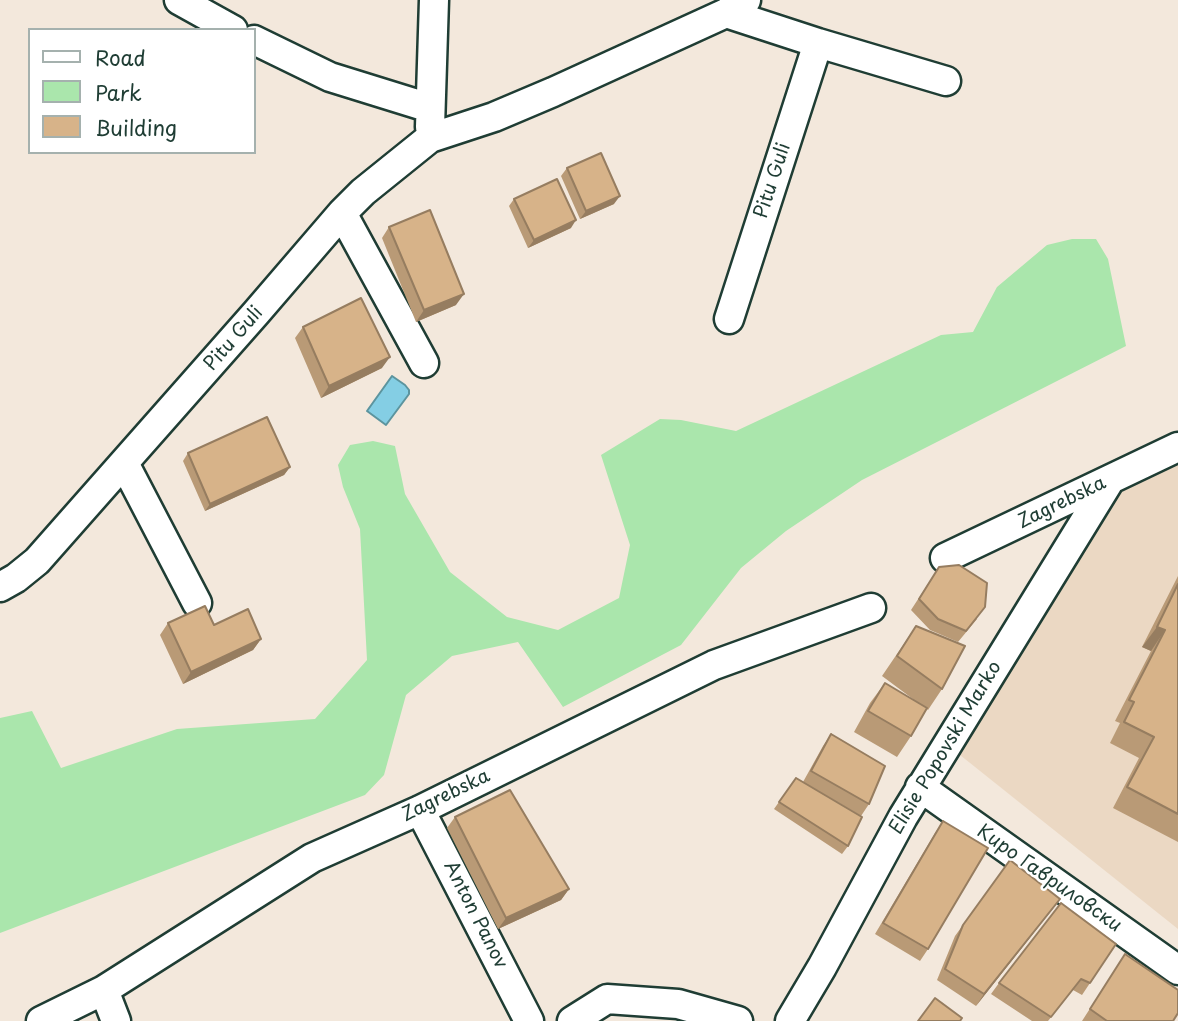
<!DOCTYPE html>
<meta charset="utf-8">
<style>
body{margin:0}
#map{position:relative;width:1178px;height:1021px;overflow:hidden;background:#f3e8dc;font-family:"Playpen Sans",sans-serif}
canvas{display:block}
.legend{position:absolute;left:28px;top:28px;width:228px;height:126px;box-sizing:border-box;background:#fff;border:2px solid #a5b1ae;margin:0;padding:9px 12px;list-style:none;font-size:21px;color:#1f3d34}
.legend li{display:flex;align-items:center;gap:14px;height:35px}
.legend b{width:35px;border:2px solid #a5b1ae}
</style>
<div id="map">
<canvas width="1178" height="1021"></canvas>
<ul class="legend">
<li><b style="height:9px;background:#fff"></b>Road</li>
<li><b style="height:19px;background:#aae6ac"></b>Park</li>
<li><b style="height:19px;background:#d7b389"></b>Building</li>
</ul>
</div>
<script>
const ctx = document.querySelector('canvas').getContext('2d');
ctx.lineJoin = 'round';
function fillPath(path, color) { ctx.fillStyle = color; ctx.fill(path, 'evenodd'); }
const toPath = rows => new Path2D(rows.map(r => 'M' + r).join(''));
function stroke(path, color, width, dash) { ctx.strokeStyle = color; ctx.lineWidth = width; ctx.lineCap = dash ? 'butt' : 'round'; ctx.setLineDash(dash || []); ctx.stroke(path); }
function label(font, color, halo, rows, align = 'center') {
  ctx.font = font + ' "Playpen Sans",sans-serif'; ctx.lineWidth = 5; ctx.setLineDash([]); ctx.textBaseline = 'middle'; ctx.strokeStyle = halo; ctx.fillStyle = color; for (const [text, x, y, turn = 0] of rows) {
    ctx.save(); ctx.translate(x, y); ctx.rotate((+turn || 0) * Math.PI / 180); ctx.textAlign = isNaN(turn) ? turn : align; if (halo) ctx.strokeText(text, 0, 0); ctx.fillText(text, 0, 0); ctx.restore();
  }
}
const built = toPath([
 [1178,457,1178,929,955,751,1107,491]
]);
const green = toPath([
 [1072,239,1096,239,1108,259,1126,346,862,480,786,531,741,568,681,645,563,707,518,642,452,656,406,695,384,775,365,795,0,933,0,718,32,711,61,768,177,729,315,719,367,660,360,529,343,487,338,465,350,445,373,441,395,446,405,494,450,572,507,617,558,630,619,598,630,545,601,455,660,419,681,420,736,431,941,335,973,332,997,287,1047,245]
]);
const water = toPath([
 [392,376,405,385,409,390,409,394,386,425,367,411,392,376]
]);
const minor = toPath([
 [179,0,233,30],
 [726,13,818,43,946,81],
 [254,40,330,77,430,108],
 [430,127,434,0],
 [342,213,424,363],
 [729,319,818,43],
 [124,463,197,603],
 [945,558,1178,447],
 [0,587,16,578,37,561,256,313,342,213,363,192,430,138,494,117,553,92,726,13,746,0],
 [920,787,1178,970],
 [420,810,529,1021],
 [104,990,116,1021],
 [41,1021,104,990,312,858,420,810,714,665,871,608],
 [572,1021,607,999,678,1004,738,1021],
 [790,1021,822,967,903,817,1110,480]
]);
const wall = toPath([
 [567,168,614,204,580,219,561,176],
 [514,199,571,228,528,248,509,206],
 [389,227,456,305,416,322,382,238],
 [303,327,382,368,321,398,295,338],
 [188,453,290,467,284,475,205,511,183,461],
 [939,567,977,619,958,642,930,630,911,610],
 [1178,576,1178,842,1113,808,1139,758,1110,743,1120,723,1115,721,1151,651,1142,647],
 [168,623,214,625,261,639,253,650,183,684,160,635],
 [916,626,942,689,928,710,927,709,911,736,897,757,854,732,870,703,885,683,921,705,882,676],
 [831,734,869,804,861,816,803,782,823,746],
 [796,778,848,846,842,854,774,809],
 [455,817,569,889,561,900,498,929,447,828],
 [943,821,928,949,920,961,875,934,935,833],
 [1010,860,1060,899,976,1006,937,980,955,936],
 [1116,944,1082,995,1073,990,1048,1021,1032,1021,991,994,999,983],
 [1125,954,1173,1021,1082,1021]
]);
const shadedWall = toPath([
 [620,196,614,204,580,219,586,211],
 [576,220,571,228,528,248,534,240],
 [464,294,456,305,416,322,424,310],
 [390,357,382,368,321,398,329,386],
 [290,467,284,475,205,511,210,504],
 [1157,627,1165,630,1151,651,1142,647],
 [261,639,253,650,183,684,191,672],
 [569,889,561,900,498,929,506,918],
 [1060,899,1052,910,976,1006,984,994]
]);
const building = toPath([
 [601,153,620,196,586,211,567,168,601,153],
 [557,179,576,220,534,240,514,199,557,179],
 [430,210,464,294,424,310,389,227,430,210],
 [361,298,390,357,329,386,303,327,361,298],
 [267,417,290,467,210,504,188,453,267,417],
 [959,565,987,583,985,607,966,631,938,619,919,599,939,567,959,565],
 [1178,584,1178,814,1127,787,1154,737,1124,722,1134,702,1129,700,1165,630,1157,627,1178,584],
 [205,606,214,625,248,609,261,639,191,672,168,623,205,606],
 [916,626,965,646,942,689,897,656,916,626],
 [885,683,927,708,911,736,868,711,885,683],
 [831,734,885,766,869,804,811,771,831,734],
 [796,778,862,817,848,846,779,802,796,778],
 [510,790,569,889,506,918,455,817,510,790],
 [943,821,988,848,928,949,883,923,943,821],
 [1010,860,1060,899,984,994,945,969,963,925,1010,860],
 [1061,903,1116,944,1090,983,1081,979,1051,1017,999,983,1061,903],
 [1125,954,1178,990,1178,1013,1173,1021,1107,1021,1090,1009,1125,954],
 [935,998,962,1018,960,1021,918,1021,935,998]
]);
const streetNames = [
 ["Pitu Guli",773,181,-72],
 ["Pitu Guli",234,339,-49],
 ["Zagrebska",1062,503,-26],
 ["Elisie Popovski Marko",946,748,-59],
 ["Zagrebska",446,796,-26],
 ["Киро Гавриловски",1049,879,35],
 ["Anton Panov",475,915,63]
];
fillPath(built, '#ebd8c3');
fillPath(green, '#aae6ac');
fillPath(water, '#84cee4');
stroke(water, '#5c949e', 2);
stroke(minor, '#1f3d34', 33);
stroke(minor, '#fff', 28);
fillPath(wall, '#b99a76');
fillPath(shadedWall, '#967d60');
fillPath(building, '#d7b389');
stroke(building, '#967d60', 2);
label('19px', '#1f3d34', '#fff', streetNames);
</script>
